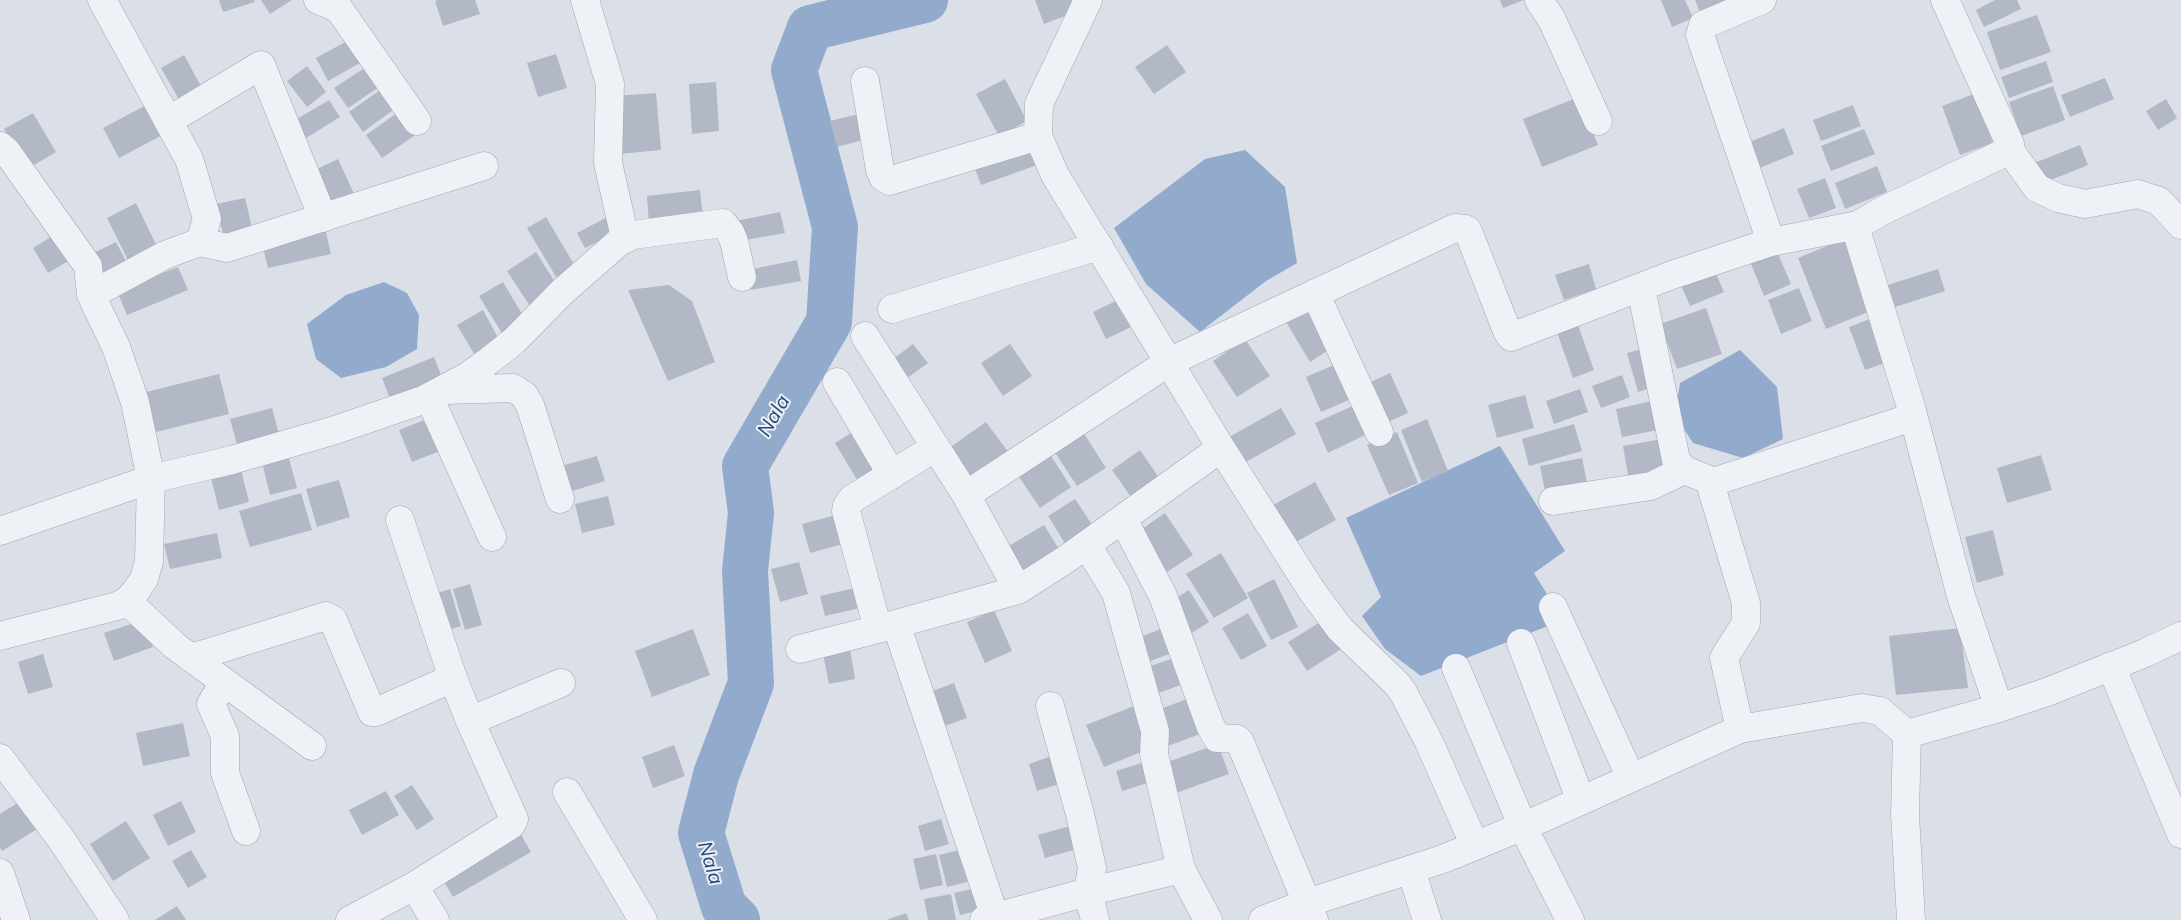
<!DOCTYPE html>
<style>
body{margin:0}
canvas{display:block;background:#dbdfe8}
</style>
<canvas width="2181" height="920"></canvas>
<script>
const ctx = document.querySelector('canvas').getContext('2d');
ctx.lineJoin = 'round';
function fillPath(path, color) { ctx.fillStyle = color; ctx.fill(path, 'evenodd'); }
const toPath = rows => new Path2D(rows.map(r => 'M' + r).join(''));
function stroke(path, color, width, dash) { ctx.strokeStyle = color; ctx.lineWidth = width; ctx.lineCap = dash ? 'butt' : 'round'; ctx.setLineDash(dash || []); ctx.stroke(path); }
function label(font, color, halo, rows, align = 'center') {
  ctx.font = font + ' Mulish,sans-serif'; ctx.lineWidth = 4; ctx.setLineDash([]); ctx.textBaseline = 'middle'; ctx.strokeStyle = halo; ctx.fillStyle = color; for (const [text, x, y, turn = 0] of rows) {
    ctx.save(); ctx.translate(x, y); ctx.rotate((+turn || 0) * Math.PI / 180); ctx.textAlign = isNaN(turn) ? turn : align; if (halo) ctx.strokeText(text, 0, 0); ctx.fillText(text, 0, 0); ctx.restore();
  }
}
const water = toPath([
 [1245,150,1285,187,1297,263,1266,281,1200,332,1146,284,1114,228,1205,159],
 [384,282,407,293,419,315,417,349,386,367,341,378,316,359,307,324,346,295],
 [1740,350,1777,387,1783,439,1743,458,1693,443,1675,415,1680,383],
 [1500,446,1565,551,1534,573,1563,620,1421,676,1385,649,1362,616,1381,597,1346,518]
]);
const river = toPath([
 [737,920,724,907,701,833,716,775,751,683,745,571,751,513,745,466,829,322,835,227,794,70,810,28,925,0]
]);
const building = toPath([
 [219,0,254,0,255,2,223,12],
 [261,0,292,0,270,14],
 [438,0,475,0,480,14,443,26,435,1],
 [1035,0,1074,0,1078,11,1044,24],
 [1500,0,1524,0,1503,8],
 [1661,0,1685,0,1693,18,1672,27],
 [1695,0,1723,0,1724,2,1700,12],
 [1995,0,2017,0,2021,9,1984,27,1976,10],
 [2037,15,2051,52,2000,70,1987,32],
 [347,41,360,63,328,81,316,58],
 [1167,45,1186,72,1154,94,1135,67],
 [556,54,567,88,538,97,527,63],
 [184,55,203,90,181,103,161,68],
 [2046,61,2053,82,2009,98,2001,77],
 [372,63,385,83,348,108,334,88],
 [307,66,326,92,307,107,287,81],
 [2105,78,2114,99,2070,117,2061,95],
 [1005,79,1027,121,999,136,976,94],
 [716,82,719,131,692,134,689,84],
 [386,86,400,105,363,132,349,112],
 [2053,86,2065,120,2021,136,2009,102],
 [656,93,661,150,619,154,614,96],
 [1974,94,1993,143,1960,155,1942,106],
 [1579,97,1598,145,1542,167,1523,119],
 [2166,99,2177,118,2158,130,2146,111],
 [329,100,340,117,303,140,292,122],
 [152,102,168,132,119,158,103,128],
 [1853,105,1861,126,1821,141,1813,120],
 [404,108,421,131,382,158,366,135],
 [33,113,56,152,27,169,4,129],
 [863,113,870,138,837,147,830,121],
 [1784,128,1794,154,1757,169,1747,143],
 [1864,129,1875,154,1831,171,1821,146],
 [1031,139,1040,164,981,185,972,161],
 [2080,145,2088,165,2041,184,2032,164],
 [338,159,355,196,329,208,313,171],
 [1877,166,1887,192,1845,209,1835,183],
 [1825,178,1836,208,1809,218,1797,189],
 [700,190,703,218,649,223,647,196],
 [245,198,253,232,224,238,216,204],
 [136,203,160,253,132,268,107,218],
 [780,212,785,233,740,241,736,221],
 [611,215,619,231,585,248,577,233],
 [546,217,575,266,556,277,527,228],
 [325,228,331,254,268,268,262,243],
 [54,235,70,260,48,273,33,248],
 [1844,239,1873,310,1826,329,1798,258],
 [116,242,130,269,105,281,91,254],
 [1776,249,1791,284,1764,296,1749,259],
 [536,252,560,290,532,309,507,271],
 [797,260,801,281,751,290,747,270],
 [1589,264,1596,289,1564,300,1555,275],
 [178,267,188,290,127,315,117,291],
 [1714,269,1724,292,1690,306,1680,283],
 [1938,269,1945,291,1895,307,1888,285],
 [503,282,528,324,505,338,479,296],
 [669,285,692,301,715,362,668,381,628,290],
 [1799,288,1812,321,1781,334,1768,300],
 [1120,299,1133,326,1106,339,1093,312],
 [1305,308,1330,349,1310,362,1285,320],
 [1706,308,1722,354,1677,369,1660,324],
 [483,310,502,345,477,359,457,325],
 [1878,316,1894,360,1865,370,1849,327],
 [1578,325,1594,370,1573,378,1557,332],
 [1245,339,1270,376,1237,397,1213,361],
 [913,344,928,363,903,381,889,362],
 [1010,344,1032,376,1003,396,981,363],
 [1646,348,1657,386,1638,392,1627,353],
 [434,357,444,383,392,404,382,378],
 [1343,361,1358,396,1321,412,1306,377],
 [1390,373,1408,413,1388,422,1371,382],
 [219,374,229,414,156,432,146,392],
 [1622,375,1630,397,1601,408,1592,386],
 [1580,389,1588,412,1554,424,1546,401],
 [1525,395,1534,428,1497,438,1488,405],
 [1652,401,1658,430,1622,437,1616,409],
 [1355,405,1369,433,1328,453,1315,423],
 [272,408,281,442,239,452,230,419],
 [1281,408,1296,434,1244,463,1229,437],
 [432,417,445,449,412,462,399,430],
 [1427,419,1448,471,1422,482,1401,430],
 [986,422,1009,453,972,480,949,448],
 [1574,424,1582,451,1529,466,1522,439],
 [861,427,888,472,862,488,835,443],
 [1083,432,1106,468,1077,486,1054,451],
 [1397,432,1418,483,1389,495,1367,445],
 [1662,439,1668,473,1629,480,1623,446],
 [1140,450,1164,485,1136,504,1112,470],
 [1049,453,1071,487,1040,508,1017,474],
 [288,455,297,488,270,495,262,462],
 [2041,455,2052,490,2007,503,1997,468],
 [597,456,605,481,569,492,561,466],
 [1582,458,1588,487,1546,496,1540,466],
 [239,462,249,502,219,510,209,470],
 [339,480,350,517,317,527,306,489],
 [1315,482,1336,520,1294,543,1273,505],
 [301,493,312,530,250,547,239,511],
 [608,496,615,525,582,533,575,504],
 [1075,499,1097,532,1069,550,1048,516],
 [1165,513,1193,555,1167,572,1139,531],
 [840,514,847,543,810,553,802,524],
 [1044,525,1064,557,1026,579,1007,547],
 [1993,530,2004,575,1977,583,1965,537],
 [217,533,222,558,170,569,164,544],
 [1221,553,1248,598,1214,618,1186,574],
 [799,562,808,594,780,602,771,569],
 [1274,579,1298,627,1271,640,1247,593],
 [470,584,482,625,465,630,453,589],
 [859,587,864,607,825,616,820,596],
 [450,589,461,626,446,631,434,594],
 [1189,590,1209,622,1190,634,1170,602],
 [994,610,1012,651,985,663,967,622],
 [1248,613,1267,646,1241,660,1222,628],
 [1325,619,1343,648,1307,671,1288,642],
 [143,620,153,647,114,661,104,633],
 [1170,625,1180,650,1145,663,1136,639],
 [1960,628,1968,688,1896,695,1889,636],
 [693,629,710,675,652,697,635,651],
 [850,649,855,679,829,684,823,654],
 [43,654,53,687,28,694,18,662],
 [1177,657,1186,683,1153,695,1144,668],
 [954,683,967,718,942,727,930,692],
 [1195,696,1208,731,1168,746,1155,711],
 [1134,706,1151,748,1104,767,1086,725],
 [183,723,190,756,143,766,136,733],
 [1218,744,1229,774,1170,795,1159,765],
 [674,745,685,776,653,788,642,757],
 [1057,754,1066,782,1037,791,1029,764],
 [1151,760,1157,780,1122,791,1116,771],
 [412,785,434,819,417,830,394,796],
 [386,791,399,815,362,835,349,810],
 [181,801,196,832,168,846,153,815],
 [19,802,37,829,2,851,0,848,0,814],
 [941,819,949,844,925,851,918,826],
 [126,821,150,858,113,881,90,844],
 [1077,824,1084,847,1045,858,1038,835],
 [520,833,531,852,453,897,442,878],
 [971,847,979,879,947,887,939,855],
 [191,850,207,877,188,888,172,861],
 [936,854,943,885,920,890,913,859],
 [984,886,989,908,960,915,954,893],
 [951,894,956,920,928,920,924,899],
 [177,906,186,920,155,920],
 [906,913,909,920,886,920]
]);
const minor = toPath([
 [318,0,339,9,417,121],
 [585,0,610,84,608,163,625,238],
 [1088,0,1039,104,1038,136,1045,152,1055,175,1221,448,1312,591,1340,629,1398,685,1404,694,1429,742,1475,846],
 [1539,0,1552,20,1598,121],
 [1762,0,1703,25,1700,35,1771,242],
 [865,81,880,170,883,177,889,181,1038,136],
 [168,121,261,65,323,218],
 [0,146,7,152,88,266,91,295,116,347,135,402,151,479,149,561,144,579,136,591,127,601,117,606,0,636],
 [2009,149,2037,188,2058,198,2085,204,2138,194,2159,201,2181,225],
 [200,242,227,248,484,166],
 [1641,288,1676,460,1684,470,1707,479,1710,483,1746,603,1746,623,1724,658,1740,729],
 [1315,293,1379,432],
 [91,295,165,255,200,242,207,219,189,159,102,0],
 [892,309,1099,246],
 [865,336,966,495,1018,590],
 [837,382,892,475],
 [446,390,513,388,524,395,530,405,560,499],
 [429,397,492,537],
 [1710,483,1913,417],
 [966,495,1169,362,1455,228,1465,229,1468,231,1507,331,1511,337,1672,275,1771,242,1858,225],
 [1553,501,1651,486,1684,470],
 [1123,519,1163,596,1210,725,1217,738,1237,739,1240,742,1314,920],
 [0,531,151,479,232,460,332,431,423,400,468,376,490,360,514,341,562,292,619,242,633,235,723,223,730,232,734,241,742,277],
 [1087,545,1116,593,1155,731,1154,754,1181,869,1208,920],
 [127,601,175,646,312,746],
 [1553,607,1631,778],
 [896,624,996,920],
 [878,629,846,511,847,506,852,499,936,447],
 [1521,643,1581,801],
 [800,649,878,629,1018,590,1065,560,1221,448],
 [191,658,326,616,333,620,372,712,376,712,453,678],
 [2111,666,2181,834],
 [1456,668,1523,827,1570,920],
 [224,682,211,704,225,736,225,773,246,831],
 [1050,706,1080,814,1092,868,1088,892,1095,920],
 [1999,708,2047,692,2145,653,2181,636],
 [470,721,561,683],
 [0,758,61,839,115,920],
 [567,792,643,920],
 [1411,870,1427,920],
 [0,873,16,920],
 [414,886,435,920],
 [350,920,414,886,511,825,514,819,470,721,453,678,400,520],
 [984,920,1088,892,1181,869],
 [1263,920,1307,903,1443,859,1545,817,1740,729,1862,708,1880,711,1907,734],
 [1911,920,1905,815,1907,734,1999,708,1961,596,1911,407,1858,236,1858,225,1884,210,2006,152,2009,149,2010,144,1945,0]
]);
const waterNames = [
 ["Nala",774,416,-60],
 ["Nala",710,863,73]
];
fillPath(water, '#92abcc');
stroke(river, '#92abcc', 46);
fillPath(building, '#b2b8c5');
stroke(minor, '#a0a6b2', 29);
stroke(minor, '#eef1f6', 28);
label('italic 20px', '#2a4877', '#ebeff5', waterNames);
</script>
